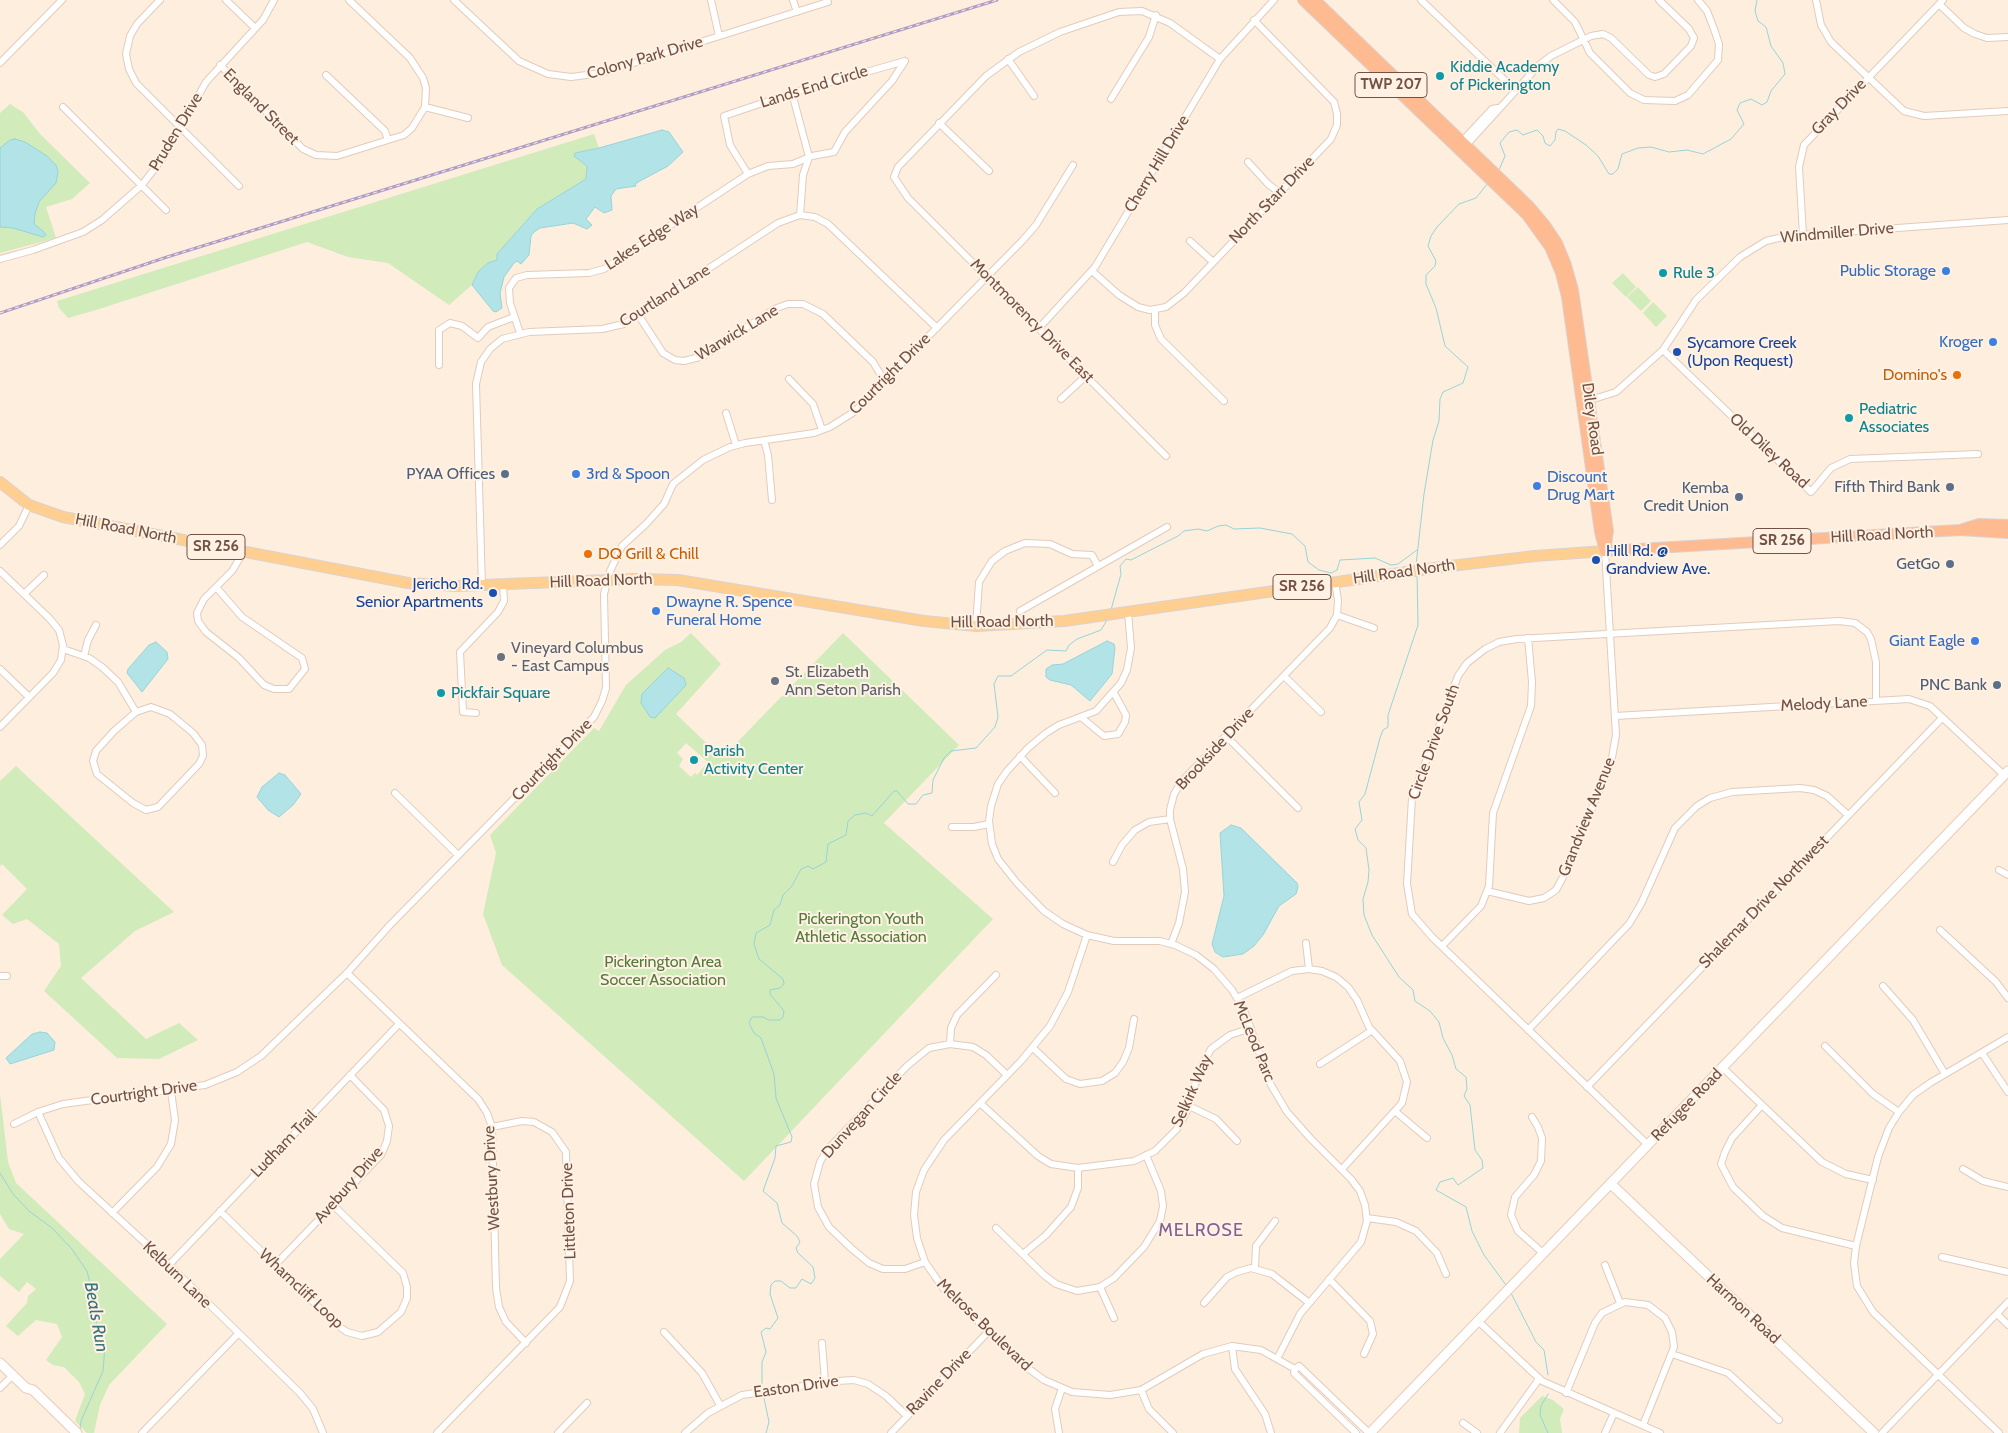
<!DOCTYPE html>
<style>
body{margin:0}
canvas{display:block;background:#fdeedd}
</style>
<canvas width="2008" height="1433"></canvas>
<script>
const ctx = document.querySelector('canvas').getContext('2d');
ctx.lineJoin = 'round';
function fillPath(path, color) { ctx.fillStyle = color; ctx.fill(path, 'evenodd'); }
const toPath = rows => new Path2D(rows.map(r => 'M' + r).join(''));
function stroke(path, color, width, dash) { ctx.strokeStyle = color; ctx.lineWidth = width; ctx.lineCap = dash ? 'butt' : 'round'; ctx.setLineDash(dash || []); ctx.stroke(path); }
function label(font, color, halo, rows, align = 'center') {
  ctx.font = font + ' Cabin,sans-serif'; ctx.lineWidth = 4; ctx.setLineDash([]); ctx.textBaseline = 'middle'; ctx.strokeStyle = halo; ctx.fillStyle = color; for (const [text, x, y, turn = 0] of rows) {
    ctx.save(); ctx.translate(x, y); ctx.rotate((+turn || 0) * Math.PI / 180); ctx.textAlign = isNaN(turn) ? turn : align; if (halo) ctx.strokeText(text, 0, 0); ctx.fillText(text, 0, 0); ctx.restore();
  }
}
const green = toPath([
 [10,104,24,113,40,134,90,183,72,199,46,207,56,238,0,253,0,113],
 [594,134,599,148,575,153,574,156,587,166,586,179,537,209,497,254,497,260,488,263,478,272,472,285,449,305,388,263,348,257,307,242,96,310,68,318,59,308,57,301],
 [1623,273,1636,287,1626,297,1612,283],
 [1638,287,1651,301,1641,311,1627,297],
 [1653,302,1667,316,1656,327,1643,313],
 [691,633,721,664,676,714,722,758,843,633,959,745,884,823,993,919,744,1181,502,965,483,914,496,853,490,835,594,728,599,731,626,685,665,650,681,642],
 [686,743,708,762,697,775,695,773,691,777,679,766,683,759,677,753],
 [16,766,174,912,135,931,81,978,146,1039,179,1023,198,1040,159,1059,117,1058,44,991,61,966,59,944,27,919,13,924,2,915,27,889,2,864,0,866,0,781],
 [0,1094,8,1162,16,1183,167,1324,109,1385,100,1405,94,1433,87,1433,75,1421,85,1394,79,1382,64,1367,53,1365,46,1360,62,1337,57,1324,36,1320,18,1336,6,1326,27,1303,28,1296,36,1289,27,1282,19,1292,0,1276,0,1259,24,1234,9,1229,0,1214],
 [1542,1396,1553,1400,1564,1409,1560,1419,1562,1433,1519,1433,1520,1418]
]);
const water = toPath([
 [662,130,669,132,683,152,668,166,640,181,635,184,636,186,616,189,611,196,612,210,604,213,595,207,586,219,592,225,587,229,573,223,540,228,534,232,531,236,529,255,521,264,517,261,514,263,504,277,500,293,502,308,496,312,493,311,472,285,478,272,488,263,497,260,497,254,537,209,586,179,587,166,574,156,575,153,599,148,662,130],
 [15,139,25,142,47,156,56,165,58,172,56,183,39,202,35,214,34,224,43,231,46,235,43,237,13,228,0,227,0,148,10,140,15,139],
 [1107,641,1114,644,1115,648,1112,674,1090,701,1071,685,1050,680,1046,677,1046,669,1052,665,1063,664,1107,641],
 [156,642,167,652,168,659,142,692,127,673,128,669,149,645,156,642],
 [668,668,684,678,686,685,655,718,650,717,641,703,642,694,668,668],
 [279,773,285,775,301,794,293,805,279,817,268,810,257,797,262,787,279,773],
 [1231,825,1241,828,1297,883,1298,887,1296,894,1279,906,1263,935,1254,946,1243,954,1223,957,1215,952,1212,944,1224,896,1220,833,1231,825],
 [40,1032,47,1033,55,1042,54,1050,10,1064,6,1058,32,1034,40,1032]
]);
const stream = toPath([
 [1499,170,1505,156,1500,143,1509,132,1517,130,1523,135,1537,130,1543,136,1545,143,1550,146,1555,140,1556,132,1558,129,1565,131,1586,145,1598,156,1609,174,1613,174,1618,169,1622,154,1638,148,1651,147,1669,152,1687,150,1703,154,1731,139,1744,124,1737,110,1740,103,1751,99,1762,105,1767,102,1771,91,1785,74,1783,63,1771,46,1766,27,1758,21,1755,11,1757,0],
 [1416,565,1424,494,1433,440,1439,421,1440,399,1443,392,1463,383,1468,367,1445,346,1436,308,1426,284,1426,275,1435,266,1436,261,1428,246,1431,236,1437,227,1459,204,1476,198,1488,183],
 [1417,574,1418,625,1388,715,1388,727,1383,730,1380,738,1365,794,1359,802,1362,820,1355,829,1358,840,1366,848,1369,870,1368,882,1363,899,1364,915,1372,935,1399,977,1413,990,1415,1001,1430,1011,1439,1022,1443,1038,1452,1055,1456,1069,1466,1077,1467,1089,1464,1096,1470,1105,1475,1150,1482,1160,1483,1168,1458,1185,1453,1178,1440,1182,1436,1190,1466,1207,1472,1231,1484,1255,1506,1285],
 [1111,610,1121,574,1120,566,1126,559,1131,560,1178,536,1184,531,1198,529,1207,531,1218,526,1226,525,1234,529,1260,528,1292,534,1305,546,1308,562,1319,570,1331,573,1337,570,1340,560,1375,558,1391,565,1398,564,1417,550],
 [0,1173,13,1194,29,1211,52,1228,71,1248,87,1271,95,1305,97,1332,105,1345,103,1371,81,1421,80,1429],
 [1511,1293,1536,1342,1544,1350,1548,1375],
 [762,1384,762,1362,766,1352,761,1332,766,1328,770,1329,778,1318,770,1294,771,1285,775,1281,781,1281,790,1288,796,1288,802,1279,811,1284,815,1278,813,1267,798,1253,796,1248,800,1242,797,1236,782,1223,777,1203,763,1191,775,1158,776,1146,791,1142,792,1137,776,1098,774,1074,761,1038,754,1033,749,1023,752,1017,763,1017,769,1020,780,1020,783,1017,784,1011,770,994,770,990,780,988,784,984,783,979,759,959,754,944,756,933,770,925,774,910,780,905,783,895,792,886,801,869,808,866,813,869,826,862,828,844,846,835,848,821,855,815,866,813,872,816,894,791,897,791,908,804,916,804,923,795,932,793,933,780,944,758,951,751,976,748,995,727,998,717,994,684,998,676,1011,676,1047,650,1066,651,1069,645,1077,639,1101,630,1107,620],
 [764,1398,769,1422,766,1433],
 [1548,1433,1540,1415,1541,1406,1548,1394]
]);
const minor = toPath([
 [160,0,137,24,130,36,126,54,129,69,136,83,239,186],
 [226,0,255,28],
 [454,0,519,61,548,74,571,77,602,73,828,2],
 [711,0,719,36],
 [793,0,797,12],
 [1421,0,1515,90],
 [1553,0,1575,22,1590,53,1630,93,1644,100,1675,101,1688,95,1718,60,1719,44,1714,29,1707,11,1698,0],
 [1816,0,1821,25,1831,42,1904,111,1924,116,2008,111],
 [1939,4,1964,28,1975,34,1987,38,2008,37],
 [1008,59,1034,96],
 [0,63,62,0],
 [220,65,303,149,316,155,337,156,404,135,412,128,425,107,426,88,423,78,410,58,349,0],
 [326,75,385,131,388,140],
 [792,93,809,157,803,175,800,215],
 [1111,99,1149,37,1156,15],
 [63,107,166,210],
 [425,107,468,118],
 [1497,108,1492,109,1466,137,1466,142,1470,141,1539,65,1551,56,1591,36,1603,34,1611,38,1649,75,1655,77,1664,74,1691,46,1694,38,1689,29,1659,0],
 [939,123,989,171],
 [1248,162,1268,184,1280,193],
 [748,174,730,145,724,116,792,93,905,61],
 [1803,235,1799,167,1804,145,1943,0],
 [1190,241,1213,262],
 [0,259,33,250,83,232,102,220,142,185,165,155,206,82,263,20,274,0],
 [1092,271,1119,295,1138,307,1150,310,1166,307,1184,293,1331,139,1337,125,1337,114,1334,102,1254,20],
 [1155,310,1155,325,1161,339,1224,401],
 [639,316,663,353,675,360,684,361,704,356,774,309,788,304,803,304,823,314,873,362,885,382],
 [1039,328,1095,267,1220,59,1274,0],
 [520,333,510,303,509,288,516,278,527,275,589,273,604,269,748,174,768,166,793,164,812,156,834,152,845,132,892,81,905,61],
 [1663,350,1811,492,1831,468,1850,459,1978,454],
 [439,365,439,330,450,323,462,326,478,338,488,327,514,317],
 [789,379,813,404,822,430],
 [1061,399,1087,375],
 [1587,401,1616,392,1663,350,1696,300,1740,257,1766,241,1787,236,2008,220],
 [726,413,736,445],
 [764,440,768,455,772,500],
 [1166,456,908,198,894,177,898,167,986,76,1019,52,1060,32,1119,12,1142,11,1170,23,1220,59],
 [0,545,19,526,29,505],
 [0,571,49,618,59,630,63,645,61,660,53,673,0,727],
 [482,586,476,384,481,362,490,349,502,339,529,332,602,329,624,324,778,223,800,215,815,217,828,224,937,328],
 [216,587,242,617,302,658,305,669,289,689,274,689,264,685,239,658,206,632,198,621,197,613,204,599,232,571,243,553],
 [24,594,44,575],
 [1020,611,1167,527],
 [1128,612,1131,648,1127,670,1121,683,1096,711,1059,725,1046,733,1028,748,1007,771,998,784,991,806,989,821,992,844,998,859,1017,883,1044,911,1063,924,1087,935,1114,941,1160,941,1175,945,1196,955,1214,969,1232,990,1244,1010,1271,1085,1287,1112,1311,1139,1351,1179,1360,1191,1365,1205,1367,1221,1361,1242,1300,1314,1278,1357],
 [1337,615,1374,628],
 [976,626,979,582,992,561,1005,551,1025,543,1050,544,1072,554,1092,555,1098,566],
 [63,649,89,658,102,667,118,682,136,712],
 [84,656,88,640,96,625],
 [0,669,29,697],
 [1284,676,1321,712],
 [151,707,170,714,193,733,202,745,203,756,199,764,158,807,146,810,133,803,97,774,93,761,96,751,114,731,136,712,151,707],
 [476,713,463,712,460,652,498,612,504,601,503,585],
 [1615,716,1909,699,1930,706,2004,775],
 [1082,718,1104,736,1118,734,1125,722,1126,715,1114,693],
 [1226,736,1298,808],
 [1020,756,1055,793],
 [395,793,458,855],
 [952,827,974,827,989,824],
 [1113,862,1122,845,1135,830,1149,822,1170,819],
 [1999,870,2008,875],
 [1487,891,1529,901,1544,898,1556,890,1563,877,1611,763,1616,735,1605,551],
 [1940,930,1996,982,2008,998],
 [1087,935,1068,992,1050,1026,1021,1061,944,1140,924,1170,916,1192,914,1215,917,1238,925,1262,943,1288,1025,1366,1044,1380,1072,1392,1110,1395,1141,1390,1203,1354,1232,1346,1261,1350,1295,1369],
 [1306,943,1309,969],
 [1171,944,1179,923,1185,892,1183,869,1170,819,1170,810,1174,794,1182,781,1330,628,1337,615,1338,600,1335,582],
 [1442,946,1481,906,1489,886,1493,813,1531,706,1532,682,1528,638],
 [347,973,478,1099,487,1113,492,1127,496,1288,499,1307,506,1322,526,1343],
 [0,976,7,976],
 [1883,986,1913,1020,1945,1074],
 [1237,998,1292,971,1309,969,1322,971,1336,977,1348,987,1357,1000,1369,1027,1400,1061,1407,1082,1402,1103,1342,1169],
 [1528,1030,1629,924,1641,904,1675,828,1697,806,1710,798,1732,792,1800,788,1814,790,1827,796,1848,815],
 [950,1044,951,1028,957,1015,996,975],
 [1825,1046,1873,1094,1899,1112],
 [1033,1048,1066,1079,1080,1084,1102,1081,1115,1073,1123,1062,1129,1048,1134,1019],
 [1982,1053,2008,1092],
 [1320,1064,1371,1031],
 [1723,1068,1822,1162,1846,1174,1873,1180],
 [1587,1087,1942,718],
 [980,1103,1038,1156,1051,1164,1078,1168,1134,1161,1155,1151,1177,1129,1186,1113,1200,1069,1211,1049,1230,1035,1251,1028],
 [1762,1105,1732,1138,1725,1152,1721,1164,1733,1187,1763,1216,1782,1228,1856,1246],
 [1189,1106,1216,1119,1237,1141],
 [38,1112,59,1158,78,1181,167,1263,300,1393,313,1409,323,1433],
 [1396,1112,1427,1138],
 [1532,1117,1538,1127,1542,1138,1541,1161,1534,1175,1515,1197,1511,1215,1518,1231,1544,1254],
 [14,1124,38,1112,63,1104,205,1085,237,1072,261,1056,347,973,390,925,594,717,602,701,606,688,604,594,610,571,622,546,646,524,664,504,673,484,703,460,730,447,745,443,814,433,830,427,854,412,1023,240,1036,225,1073,165],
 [1648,1145,1432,937,1412,914,1407,884,1412,798,1458,676,1467,663,1485,649,1499,642,1517,639,1839,621,1855,623,1867,632,1871,639,1876,662,1876,701],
 [1963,1169,1983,1181,2008,1187],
 [220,1211,337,1325,347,1332,362,1336,378,1332,401,1312,407,1298,407,1287,403,1273,334,1206],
 [112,1213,157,1167,171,1144,175,1120,171,1091],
 [1367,1218,1396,1222,1416,1231,1437,1253,1446,1274],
 [996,1228,1044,1275,1056,1284,1077,1291,1100,1287,1114,1278,1144,1247,1160,1221,1163,1206,1161,1191,1146,1155],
 [1023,1254,1046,1235,1071,1207,1078,1188,1078,1168],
 [1942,1257,2008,1272],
 [925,1262,905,1269,883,1269,869,1263,851,1248,829,1227,818,1207,814,1184,820,1162,828,1149,907,1066,929,1048,950,1044,973,1047,986,1055,1007,1075],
 [169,1265,399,1024],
 [275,1265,381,1155,387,1141,389,1126,384,1110,350,1075],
 [1605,1265,1620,1303],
 [1255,1268,1256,1246,1275,1221],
 [1329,1279,1370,1321,1373,1334,1364,1354],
 [1100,1287,1114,1318],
 [1204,1303,1227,1277,1237,1272,1251,1268,1272,1274,1308,1302],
 [1997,1314,2008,1325],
 [1478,1321,1542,1381,1660,1433],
 [664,1332,702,1373,720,1405],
 [822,1343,825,1382],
 [1232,1346,1235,1369,1265,1414,1271,1433],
 [1672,1354,1728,1373,1779,1420],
 [0,1388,13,1375],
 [1141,1390,1149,1409,1173,1433],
 [1566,1393,1595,1323,1602,1313,1625,1302,1648,1305,1665,1318,1672,1332,1674,1347,1643,1425],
 [1463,1423,1477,1433],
 [142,1433,238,1334],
 [437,1433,560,1307,570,1281,566,1152,552,1132,534,1122,522,1121,492,1127],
 [558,1433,587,1403],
 [685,1433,708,1413,742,1395,837,1381,854,1380,868,1384,886,1396,907,1416],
 [891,1433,988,1332],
 [1059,1433,1055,1409,1062,1388],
 [1356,1433,1294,1373,1295,1369,1299,1366,1369,1433],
 [1500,1433,1539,1379],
 [1605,1433,1614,1413],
 [1882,1433,2008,1302],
 [1999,1433,1873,1312,1857,1286,1854,1263,1856,1246,1878,1157,1889,1128,1899,1112,1913,1095,1930,1083,2008,1037]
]);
const secondary = toPath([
 [1611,1184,1874,1433],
 [0,1363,26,1388,33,1390,77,1433],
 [1370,1433,2008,771]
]);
const primary = toPath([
 [0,482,29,505,63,517,408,583,456,586,635,579,678,580,924,621,976,626,1064,621,1442,567,1535,556,1605,551]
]);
const trunk = toPath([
 [1303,0,1527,215,1550,247,1561,273,1567,297,1600,532,1605,551],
 [1315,0,1529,206,1545,225,1557,243,1566,265,1573,290,1608,531,1606,545],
 [1963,529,1979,524,2008,525],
 [1605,551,1960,530,2008,533]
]);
const rail = toPath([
 [0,313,167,257,997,0]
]);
const markers = [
 [1440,76,5,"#0f9aa8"],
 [1946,271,5,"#3f7fe0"],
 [1663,273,5,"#0f9aa8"],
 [1993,342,5,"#3f7fe0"],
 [1677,352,5,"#1a4fb4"],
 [1957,375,5,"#e8710a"],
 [1849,418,5,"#0f9aa8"],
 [505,474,5,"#5c6f8a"],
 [576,474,5,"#3f7fe0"],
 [1537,486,5,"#3f7fe0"],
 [1950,487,5,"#5c6f8a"],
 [1739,497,5,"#5c6f8a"],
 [588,554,5,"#e8710a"],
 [1596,560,5,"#1a4fb4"],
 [1950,564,5,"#5c6f8a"],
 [493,593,5,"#1a4fb4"],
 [656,611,5,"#3f7fe0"],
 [1975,641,5,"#3f7fe0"],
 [501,657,5,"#6b7280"],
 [775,681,5,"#6b7280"],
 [1997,685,5,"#5c6f8a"],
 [441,693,5,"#0f9aa8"],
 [694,760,5,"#0f9aa8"]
];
const shields = [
 [1391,85,72],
 [1782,541,58],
 [216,547,58],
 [1302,587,58]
];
const shieldNames = [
 ["TWP 207",1391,85],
 ["SR 256",1782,541],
 ["SR 256",216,547],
 ["SR 256",1302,587]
];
const streetNames = [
 ["Colony Park Drive",645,58,-16],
 ["Lands End Circle",814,87,-17],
 ["England Street",261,107,45],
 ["Gray Drive",1839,107,-46],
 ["Pruden Drive",176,132,-59],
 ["Cherry Hill Drive",1157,164,-59],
 ["North Starr Drive",1272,200,-46],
 ["Windmiller Drive",1837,233,-5],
 ["Lakes Edge Way",652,237,-33],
 ["Courtland Lane",665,296,-32],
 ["Montmorency Drive East",1032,321,45],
 ["Warwick Lane",737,333,-31],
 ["Courtright Drive",890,374,-45],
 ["Diley Road",1592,419,82],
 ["Old Diley Road",1769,451,43],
 ["Hill Road North",126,529,11],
 ["Hill Road North",1882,535,-3],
 ["Hill Road North",1404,572,-8],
 ["Hill Road North",601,581,-2],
 ["Hill Road North",1002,622,-1],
 ["Melody Lane",1824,704,-3],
 ["Circle Drive South",1434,742,-70],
 ["Brookside Drive",1215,749,-47],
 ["Courtright Drive",552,760,-46],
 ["Grandview Avenue",1587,817,-68],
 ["Shalemar Drive Northwest",1764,902,-46],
 ["McLeod Parc",1254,1041,68],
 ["Selkirk Way",1192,1091,-66],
 ["Courtright Drive",144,1093,-8],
 ["Refugee Road",1687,1105,-46],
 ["Dunvegan Circle",862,1115,-48],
 ["Ludham Trail",284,1144,-46],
 ["Westbury Drive",492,1178,-93],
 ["Avebury Drive",349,1185,-49],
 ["Littleton Drive",569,1211,-92],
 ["Kelburn Lane",177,1275,44],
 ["Wharncliff Loop",301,1289,43],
 ["Harmon Road",1743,1309,43],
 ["Melrose Boulevard",984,1325,44],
 ["Ravine Drive",939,1382,-46],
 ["Easton Drive",796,1387,-8]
];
const cultureNames = [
 ["Kiddie Academy",1450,67],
 ["of Pickerington",1450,85],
 ["Rule 3",1673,273],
 ["Pediatric",1859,409],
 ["Associates",1859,427],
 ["Pickfair Square",451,693],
 ["Parish",704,751],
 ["Activity Center",704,769]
];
const shopNames = [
 ["Public Storage",1936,271],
 ["Kroger",1983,342],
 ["3rd & Spoon",586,474,"left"],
 ["Discount",1547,477,"left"],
 ["Drug Mart",1547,495,"left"],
 ["Dwayne R. Spence",666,602,"left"],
 ["Funeral Home",666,620,"left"],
 ["Giant Eagle",1965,641]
];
const transitNames = [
 ["Sycamore Creek",1687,343],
 ["(Upon Request)",1687,361],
 ["Hill Rd. @",1606,551],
 ["Grandview Ave.",1606,569],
 ["Jericho Rd.",483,584,"right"],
 ["Senior Apartments",483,602,"right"]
];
const foodNames = [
 ["Domino's",1947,375],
 ["DQ Grill & Chill",598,554,"left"]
];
const serviceNames = [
 ["PYAA Offices",495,474],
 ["Fifth Third Bank",1940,487],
 ["Kemba",1729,488],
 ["Credit Union",1729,506],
 ["GetGo",1940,564],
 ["PNC Bank",1987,685]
];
const worshipNames = [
 ["Vineyard Columbus",511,648],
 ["- East Campus",511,666],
 ["St. Elizabeth",785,672],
 ["Ann Seton Parish",785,690]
];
const parkNames = [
 ["Pickerington Youth",861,919],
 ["Athletic Association",861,937],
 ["Pickerington Area",663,962],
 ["Soccer Association",663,980]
];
const neighbourhoodNames = [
 ["MELROSE",1201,1231]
];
const waterNames = [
 ["Beals Run",96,1317,80]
];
fillPath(green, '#d2ebbb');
fillPath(water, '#b1e3e7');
stroke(water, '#97d4d9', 1);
stroke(stream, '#97d4d9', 1);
stroke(minor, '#e3cbbc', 8);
stroke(secondary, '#e9ccb9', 11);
stroke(primary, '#dbd2cf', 12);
stroke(trunk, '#dbd2cf', 12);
stroke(minor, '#fff', 6);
stroke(secondary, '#fff', 9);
stroke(primary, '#ffcf92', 10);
stroke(trunk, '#feba91', 10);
stroke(rail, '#b09dc5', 3);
stroke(rail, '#fff2e4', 1, [4]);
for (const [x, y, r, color] of markers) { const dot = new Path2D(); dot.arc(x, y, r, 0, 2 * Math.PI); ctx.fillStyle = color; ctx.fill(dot); stroke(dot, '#fff2e4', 2); }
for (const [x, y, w] of shields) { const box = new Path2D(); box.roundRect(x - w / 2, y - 12.5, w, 25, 4); ctx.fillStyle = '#fff2e4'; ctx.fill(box); stroke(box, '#735245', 1); }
label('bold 15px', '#735245', null, shieldNames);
label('16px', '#735245', '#fff2e4', streetNames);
label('16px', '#0d838f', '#fff2e4', cultureNames, 'left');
label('16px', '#366cbe', '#fff2e4', shopNames, 'right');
label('16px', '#164399', '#fff2e4', transitNames, 'left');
label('16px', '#c56008', '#fff2e4', foodNames, 'right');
label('16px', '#4e5e75', '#fff2e4', serviceNames, 'right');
label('16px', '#5b616d', '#fff2e4', worshipNames, 'left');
label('16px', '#537a3c', '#fff2e4', parkNames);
ctx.letterSpacing = '1px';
label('18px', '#816097', '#fff2e4', neighbourhoodNames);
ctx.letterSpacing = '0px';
label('italic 18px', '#38747b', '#fff2e4', waterNames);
</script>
